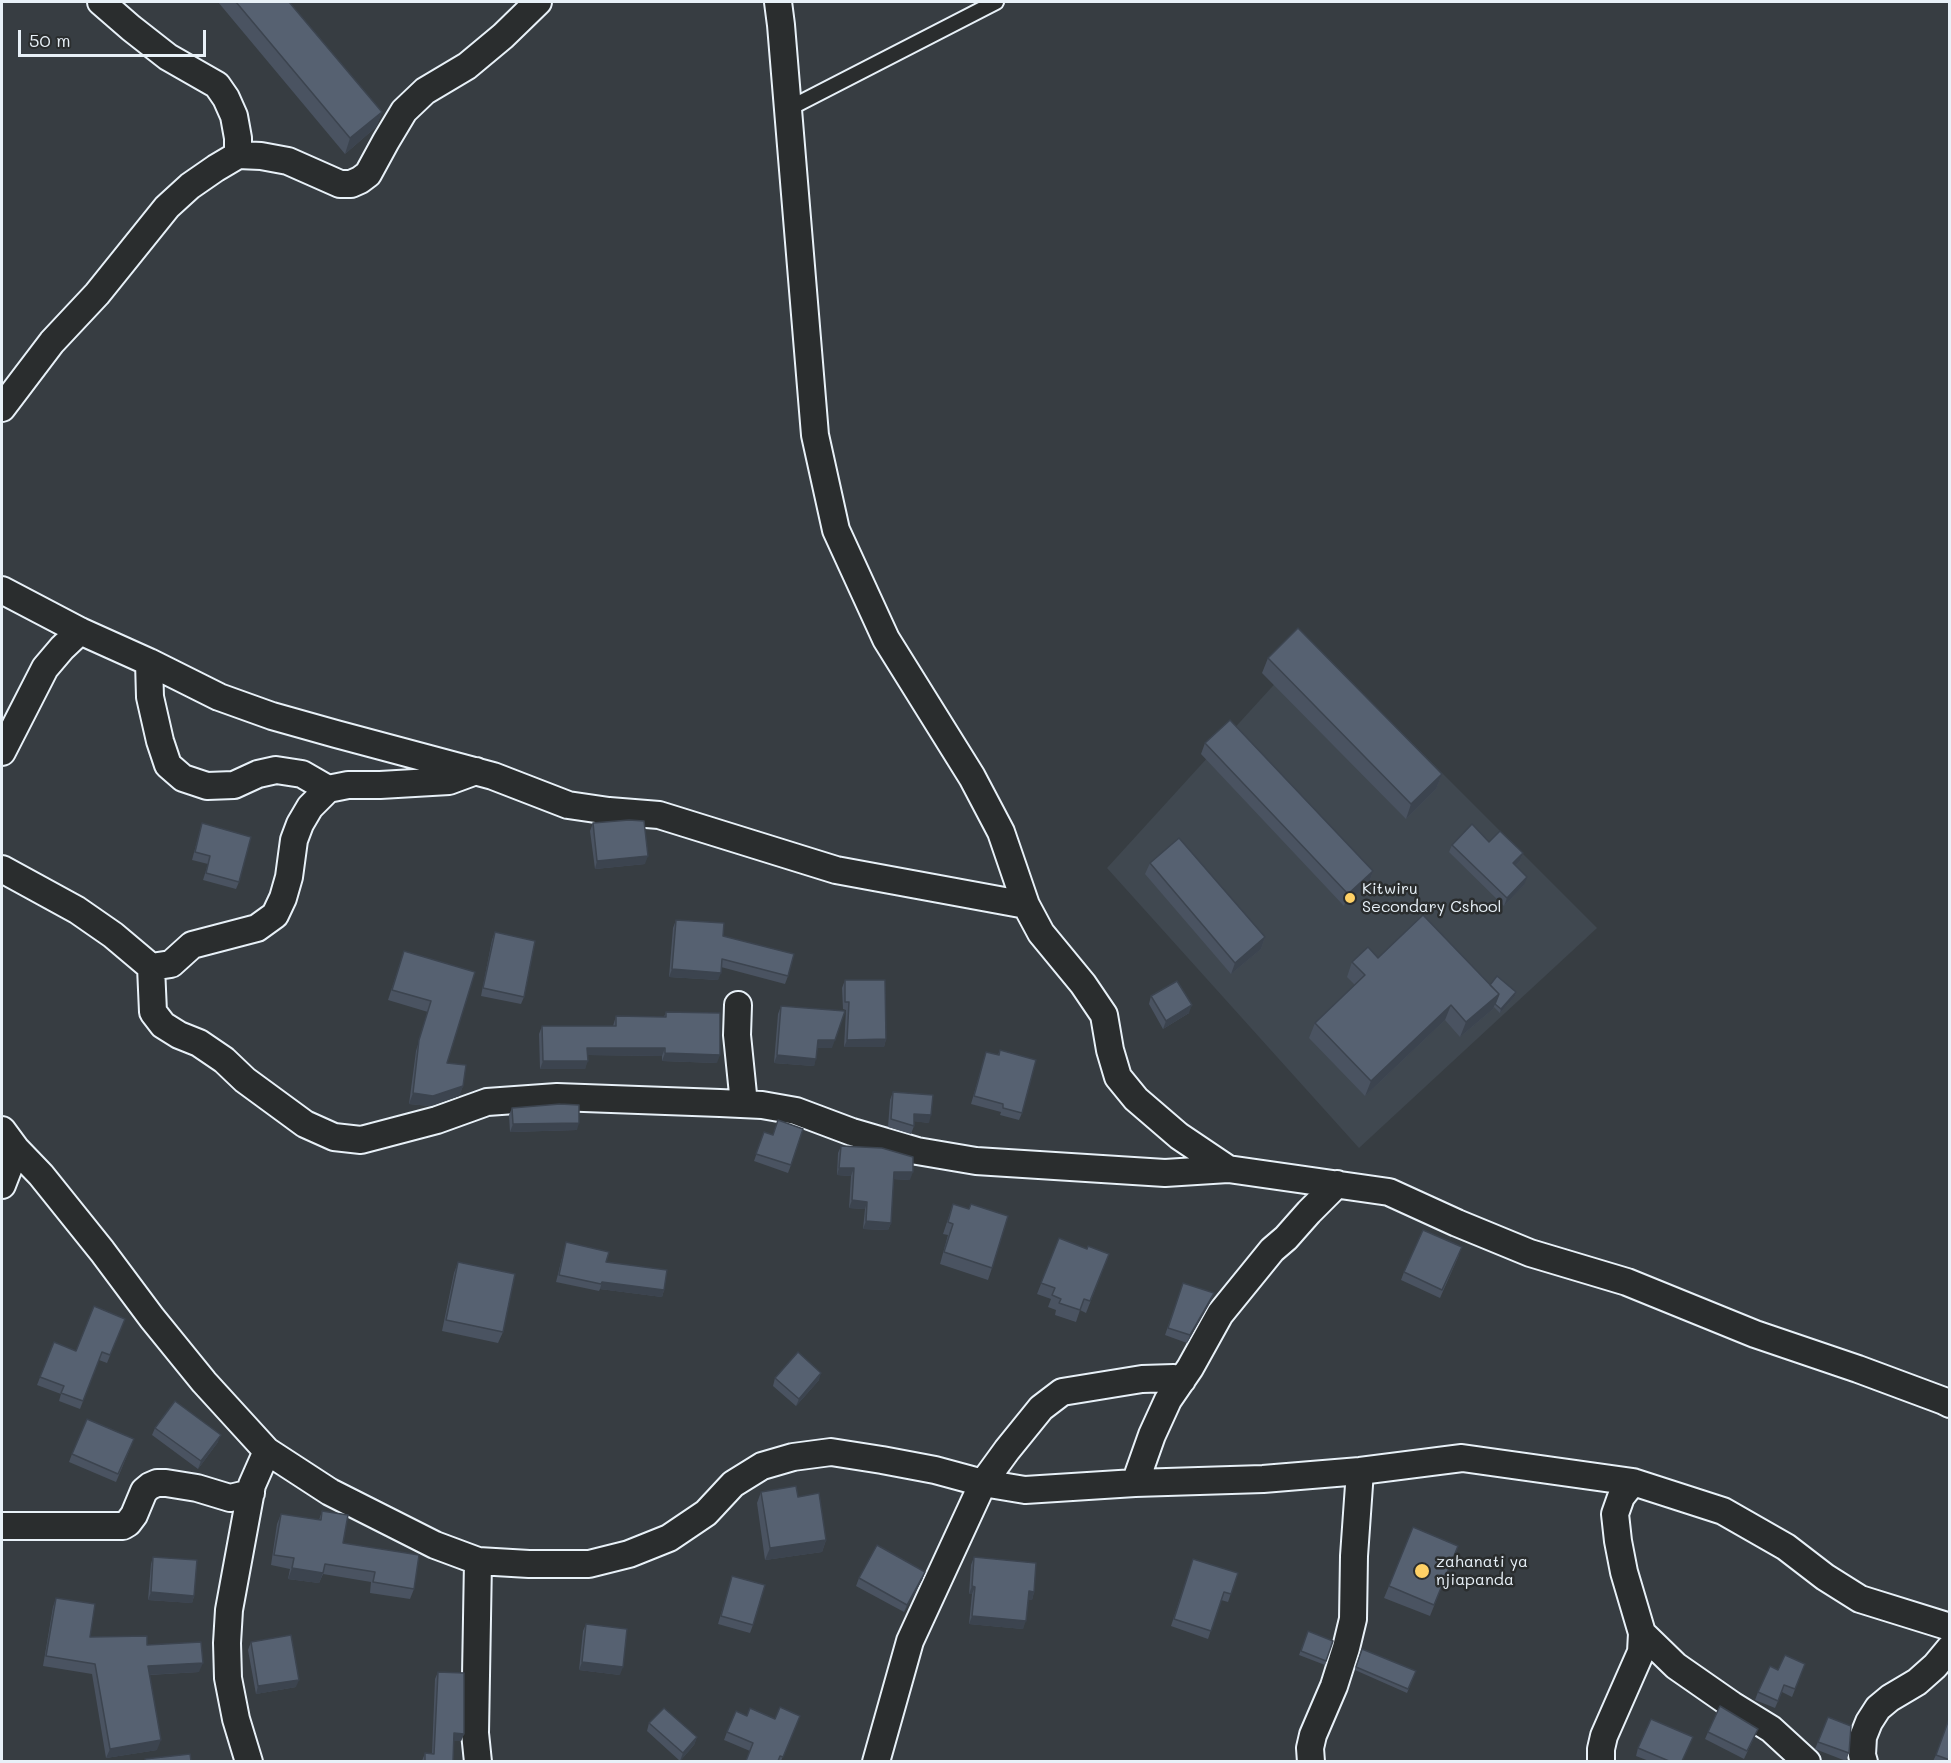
<!DOCTYPE html>
<style>
body{margin:0}
#map{position:relative;width:1951px;height:1763px;overflow:hidden;background:#373d42;font-family:Mali,sans-serif}
canvas{display:block}
.frame{position:absolute;inset:0;border:3px solid #e8f1f8;pointer-events:none}
.scale{position:absolute;left:18px;top:30px;width:188px;height:27px;box-sizing:border-box;border:3px solid #e8f1f8;border-top:0;padding-left:8px;font-size:18px;line-height:21px;white-space:nowrap;color:#e8f1f8;-webkit-text-stroke:4px #2a2d2e;paint-order:stroke}
</style>
<div id="map">
<canvas width="1951" height="1763"></canvas>
<div class="frame"></div>
<div class="scale">50 m</div>
</div>
<script>
const ctx = document.querySelector('canvas').getContext('2d');
ctx.lineJoin = 'round';
function fillPath(path, color) { ctx.fillStyle = color; ctx.fill(path, 'evenodd'); }
const toPath = rows => new Path2D(rows.map(r => 'M' + r).join(''));
function stroke(path, color, width, dash) { ctx.strokeStyle = color; ctx.lineWidth = width; ctx.lineCap = dash ? 'butt' : 'round'; ctx.setLineDash(dash || []); ctx.stroke(path); }
function label(font, color, halo, rows, align = 'center') {
  ctx.font = font + ' Mali,sans-serif'; ctx.lineWidth = 5; ctx.setLineDash([]); ctx.textBaseline = 'middle'; ctx.strokeStyle = halo; ctx.fillStyle = color; for (const [text, x, y, turn = 0] of rows) {
    ctx.save(); ctx.translate(x, y); ctx.rotate((+turn || 0) * Math.PI / 180); ctx.textAlign = isNaN(turn) ? turn : align; if (halo) ctx.strokeText(text, 0, 0); ctx.fillText(text, 0, 0); ctx.restore();
  }
}
const built = toPath([
 [1312,643,1597,928,1359,1148,1107,868]
]);
const lane = toPath([
 [788,109,996,2]
]);
const street = toPath([
 [101,2,131,28,168,57,217,85,226,98,234,116,238,138,238,155],
 [778,2,781,25,815,435,836,530,886,639,972,777,1001,832,1026,905,1041,933,1083,984,1104,1015,1110,1050,1118,1077,1136,1099,1179,1136,1228,1169],
 [2,408,52,342,97,294,167,207,190,186,216,168,238,155,261,156,288,161,340,184,351,184,360,180,368,174,386,141,404,111,425,91,467,66,503,36,538,2],
 [2,590,80,631,149,662,219,697,272,716,336,734,493,776,568,805,609,811,659,815,836,870,1026,905],
 [149,662,150,697,160,741,168,765,183,778,207,786,234,785,258,774,276,770,302,774,328,789],
 [2,752,45,668,62,648,80,631],
 [2,869,77,910,113,935,151,967,153,1012,163,1025,179,1035,199,1043,224,1060,245,1080,305,1124,334,1137,361,1140,437,1120,487,1102,557,1097,720,1103,762,1105,796,1111,852,1132,917,1151,976,1161,1165,1173,1228,1169,1389,1192,1457,1223,1530,1253,1627,1282,1755,1334,1858,1369,1944,1401,1950,1404],
 [151,967,171,964,192,945,257,928,275,915,283,898,289,877,294,840,300,824,310,807,328,789,348,785,380,785,449,781,476,771],
 [738,1005,737,1035,744,1104],
 [2,1130,16,1149,41,1175,102,1251,152,1318,204,1382,267,1451,330,1492,435,1545,478,1561,529,1564,589,1564,629,1554,669,1538,706,1513,733,1484,762,1466,793,1457,831,1452,882,1460,935,1470,983,1483,1025,1490,1135,1483,1263,1479,1360,1471,1462,1458,1633,1482,1723,1511,1786,1547,1825,1577,1860,1599,1950,1627],
 [2,1185,16,1149],
 [1135,1483,1152,1435,1168,1400,1190,1368,1220,1314,1272,1250,1286,1238,1309,1212,1337,1184],
 [2,1526,123,1526,128,1523,134,1515,144,1491,150,1486,157,1483,166,1483,197,1488,230,1498,251,1493],
 [1642,1633,1676,1666,1732,1705,1771,1729,1807,1762],
 [249,1762,236,1719,228,1678,227,1643,229,1610,252,1485,267,1451],
 [478,1762,475,1733,478,1561],
 [876,1762,910,1641,983,1483,1007,1450,1041,1408,1062,1392,1142,1379,1174,1378,1182,1380],
 [1311,1762,1310,1748,1313,1735,1334,1686,1346,1648,1353,1619,1354,1556,1360,1471],
 [1601,1762,1601,1749,1604,1736,1641,1652,1642,1633,1624,1572,1618,1541,1615,1514,1621,1497,1633,1482],
 [1864,1762,1862,1755,1863,1737,1869,1722,1878,1708,1890,1698,1917,1682,1935,1666,1950,1648]
]);
const wall = toPath([
 [218,2,289,2,382,112,376,127,345,154],
 [1268,658,1442,774,1436,789,1406,819,1262,673],
 [1205,743,1373,871,1369,883,1344,906,1201,754],
 [202,823,239,882,236,889,203,880,208,864,192,860],
 [593,823,645,864,595,869,590,831],
 [1489,842,1523,853,1520,861,1515,866,1524,885,1504,906,1449,852,1452,845],
 [1150,863,1265,937,1261,949,1231,974,1145,874],
 [676,920,723,936,788,976,785,984,721,967,718,980,669,977,673,928],
 [495,932,524,997,521,1004,481,996,492,940],
 [404,951,475,972,447,1063,463,1086,459,1096,430,1106,409,1104,416,1051,428,1012,388,1000],
 [1378,958,1490,985,1516,992,1515,996,1500,1013,1494,1007,1493,1009,1460,1037,1445,1020,1365,1096,1309,1038,1315,1023,1355,985,1347,977,1352,962],
 [845,980,886,1039,884,1047,844,1047,846,1010,843,1009,842,988],
 [1151,996,1189,1013,1163,1029,1149,1004],
 [781,1006,832,1048,817,1048,814,1066,774,1063,778,1014],
 [666,1012,717,1063,662,1061,662,1056,588,1055,585,1069,540,1069,539,1034,542,1026,613,1026,616,1016,664,1017],
 [1000,1050,1022,1113,1019,1120,1000,1115,1001,1112,971,1104,986,1052,998,1055],
 [893,1092,929,1123,914,1121,914,1126,911,1134,888,1127,890,1100],
 [512,1108,577,1130,510,1132,509,1115],
 [764,1132,791,1165,788,1173,754,1161],
 [841,1146,910,1180,893,1179,891,1223,888,1230,863,1229,865,1209,849,1208,851,1176,837,1175,838,1153],
 [953,1204,969,1209,992,1268,988,1280,940,1264,948,1235,943,1234],
 [1059,1238,1087,1249,1109,1254,1086,1313,1080,1310,1076,1322,1055,1315,1056,1310,1048,1307,1051,1299,1037,1294],
 [566,1242,664,1290,662,1297,600,1289,599,1291,556,1282],
 [1459,1255,1440,1298,1401,1280,1404,1272],
 [458,1262,503,1332,498,1343,442,1331,454,1273],
 [1183,1283,1214,1293,1211,1301,1187,1343,1165,1335],
 [125,1319,107,1363,99,1360,80,1409,59,1401,61,1394,37,1385,54,1342,76,1351],
 [775,1378,819,1380,796,1406,773,1386],
 [155,1428,218,1442,198,1469,152,1435],
 [134,1439,116,1482,69,1462,72,1454],
 [761,1492,798,1497,826,1540,822,1552,765,1560,757,1503],
 [322,1511,343,1543,414,1589,410,1599,370,1593,371,1582,323,1574,319,1583,288,1579,290,1569,271,1565,277,1524,281,1514,319,1520],
 [1458,1546,1430,1616,1384,1598,1389,1586],
 [153,1557,194,1596,192,1603,148,1600,151,1564],
 [974,1557,1034,1592,1032,1600,1028,1599,1023,1629,969,1624,972,1594,969,1594,971,1565],
 [1193,1559,1238,1573,1228,1602,1221,1600,1208,1639,1171,1626],
 [925,1572,922,1580,904,1612,856,1586,859,1578],
 [732,1576,753,1625,750,1633,718,1624],
 [56,1598,90,1637,147,1645,199,1672,149,1675,157,1750,106,1758,92,1674,43,1666,53,1607],
 [586,1624,620,1675,579,1670,583,1631],
 [1308,1631,1333,1641,1325,1665,1299,1655],
 [251,1642,296,1687,256,1694,248,1650],
 [1362,1649,1416,1671,1407,1693,1355,1670],
 [1805,1664,1792,1697,1782,1692,1775,1708,1755,1700,1758,1692,1778,1670],
 [438,1672,464,1734,461,1741,454,1741,453,1761,422,1761,425,1753,432,1754,435,1679],
 [747,1716,775,1719,800,1716,781,1761,746,1761,750,1751,724,1740,727,1732],
 [1828,1717,1849,1753,1846,1761,1815,1749],
 [1949,1719,1950,1761,1933,1761,1936,1755],
 [649,1723,697,1737,694,1745,680,1761,647,1731],
 [1758,1729,1744,1759,1705,1739,1708,1732],
 [1638,1748,1683,1761,1649,1761,1636,1756]
]);
const shadedWall = toPath([
 [382,112,376,127,345,154,350,138],
 [1442,774,1436,789,1406,819,1411,804],
 [1523,853,1520,861,1510,871,1513,863],
 [648,856,645,864,595,869,597,861],
 [1373,871,1369,883,1344,906,1348,894],
 [1527,877,1524,885,1504,906,1507,898],
 [1265,937,1261,949,1231,974,1235,963],
 [672,969,721,973,718,980,669,977],
 [1516,992,1515,996,1500,1013,1501,1009],
 [1499,994,1493,1009,1460,1037,1466,1022],
 [1192,1005,1189,1013,1163,1029,1166,1021],
 [1451,1005,1445,1020,1365,1096,1371,1081],
 [886,1039,884,1047,844,1047,847,1040],
 [818,1040,835,1040,832,1048,815,1048],
 [587,1048,665,1048,662,1056,585,1055],
 [665,1053,720,1055,717,1063,662,1061],
 [777,1055,816,1059,814,1066,774,1063],
 [543,1061,588,1061,585,1069,540,1069],
 [463,1086,459,1096,430,1106,409,1104,413,1093],
 [914,1114,931,1115,929,1123,911,1121],
 [579,1123,577,1130,510,1132,513,1124],
 [839,1168,854,1168,851,1176,837,1175],
 [894,1172,913,1172,910,1180,891,1179],
 [852,1200,867,1202,865,1209,849,1208],
 [866,1221,891,1223,888,1230,863,1229],
 [602,1282,664,1290,662,1297,600,1289],
 [1214,1293,1211,1301,1187,1343,1190,1335],
 [821,1373,819,1380,796,1406,799,1399],
 [221,1435,218,1442,198,1469,201,1461],
 [826,1540,822,1552,765,1560,770,1548],
 [292,1568,323,1573,319,1583,288,1579],
 [925,1572,922,1580,904,1612,907,1605],
 [972,1586,975,1587,972,1594,969,1594],
 [1029,1591,1034,1592,1032,1600,1026,1599],
 [151,1592,194,1596,192,1603,148,1600],
 [972,1616,1026,1621,1023,1629,969,1624],
 [582,1662,623,1667,620,1675,579,1670],
 [203,1663,199,1672,144,1675,148,1666],
 [299,1680,296,1687,256,1694,258,1686],
 [454,1733,464,1734,461,1741,451,1741],
 [697,1737,694,1745,680,1761,683,1753],
 [161,1740,157,1750,106,1758,110,1749]
]);
const building = toPath([
 [236,2,289,2,382,112,350,138,236,2],
 [1298,628,1442,774,1411,804,1268,658,1298,628],
 [1230,720,1373,871,1348,894,1205,743,1230,720],
 [629,820,644,821,648,856,597,861,593,823,629,820],
 [202,823,251,837,239,882,206,873,210,856,195,852,202,823],
 [1472,824,1489,842,1500,831,1523,853,1513,863,1527,877,1507,898,1452,845,1472,824],
 [1179,838,1265,937,1235,963,1150,863,1179,838],
 [1423,915,1499,994,1466,1022,1451,1005,1371,1081,1315,1023,1365,975,1352,962,1368,947,1378,958,1423,915],
 [676,920,724,923,723,936,794,954,788,976,722,959,721,973,672,969,676,920],
 [495,932,535,941,524,997,483,988,495,932],
 [404,951,475,972,447,1063,466,1065,463,1086,433,1096,413,1093,419,1040,431,1001,392,990,404,951],
 [1497,976,1516,992,1501,1009,1495,1004,1499,994,1490,985,1497,976],
 [845,980,885,980,886,1039,847,1040,849,1002,845,1002,845,980],
 [1177,981,1192,1005,1166,1021,1151,996,1177,981],
 [781,1006,845,1011,835,1040,818,1040,816,1059,777,1055,781,1006],
 [666,1012,720,1013,720,1055,665,1053,665,1048,587,1048,588,1061,543,1061,542,1026,616,1026,616,1016,666,1017,666,1012],
 [1000,1050,1036,1060,1022,1113,1003,1108,1003,1104,974,1096,986,1052,999,1055,1000,1050],
 [893,1092,933,1095,931,1115,914,1114,914,1126,891,1119,893,1092],
 [560,1104,579,1105,579,1123,513,1124,512,1108,560,1104],
 [778,1120,803,1129,791,1165,756,1154,764,1132,773,1135,778,1120],
 [841,1146,882,1148,913,1157,913,1172,894,1172,891,1223,866,1221,867,1202,852,1200,854,1168,839,1168,841,1146],
 [953,1204,969,1209,971,1204,1008,1216,992,1268,944,1252,953,1224,948,1222,953,1204],
 [1423,1230,1462,1247,1442,1290,1404,1272,1423,1230],
 [1059,1238,1087,1249,1088,1246,1109,1254,1090,1301,1084,1299,1080,1310,1059,1303,1061,1299,1052,1295,1055,1288,1041,1283,1059,1238],
 [566,1242,609,1252,606,1262,667,1270,664,1290,602,1282,601,1284,559,1275,566,1242],
 [458,1262,515,1274,503,1332,446,1320,458,1262],
 [1183,1283,1214,1293,1190,1335,1168,1328,1183,1283],
 [94,1306,125,1319,110,1355,102,1352,83,1401,61,1393,64,1386,40,1377,54,1342,76,1351,94,1306],
 [798,1352,821,1373,799,1399,775,1378,798,1352],
 [175,1401,221,1435,201,1461,155,1428,175,1401],
 [87,1419,134,1439,118,1474,72,1454,87,1419],
 [796,1486,798,1497,819,1493,826,1540,770,1548,761,1492,796,1486],
 [322,1511,348,1515,343,1543,419,1555,414,1589,373,1582,375,1572,325,1564,323,1573,292,1568,294,1558,274,1555,281,1514,321,1520,322,1511],
 [1413,1527,1458,1546,1434,1605,1389,1586,1413,1527],
 [877,1545,925,1572,907,1605,859,1578,877,1545],
 [153,1557,197,1560,194,1596,151,1592,153,1557],
 [974,1557,1036,1563,1034,1592,1029,1591,1026,1621,972,1616,975,1587,972,1586,974,1557],
 [1193,1559,1238,1573,1231,1594,1224,1592,1211,1631,1174,1619,1193,1559],
 [732,1576,765,1585,753,1625,721,1616,732,1576],
 [56,1598,95,1604,90,1637,147,1636,147,1645,201,1642,203,1663,148,1666,161,1740,110,1749,95,1664,46,1656,56,1598],
 [586,1624,627,1629,623,1667,582,1662,586,1624],
 [1308,1631,1333,1641,1326,1661,1301,1651,1308,1631],
 [291,1635,299,1680,258,1686,251,1642,291,1635],
 [1362,1649,1416,1671,1408,1689,1356,1667,1362,1649],
 [1785,1655,1805,1664,1795,1689,1784,1685,1778,1701,1758,1692,1770,1666,1778,1670,1785,1655],
 [438,1672,464,1673,464,1734,454,1733,453,1761,425,1761,425,1753,434,1754,438,1672],
 [1720,1706,1758,1729,1747,1751,1708,1732,1720,1706],
 [780,1707,800,1716,783,1757,780,1756,778,1761,746,1761,753,1743,727,1732,736,1711,747,1716,750,1708,775,1719,780,1707],
 [664,1708,697,1737,683,1753,649,1723,664,1708],
 [1828,1717,1851,1726,1849,1753,1818,1742,1828,1717],
 [1651,1719,1693,1737,1682,1761,1669,1761,1638,1748,1651,1719],
 [1949,1719,1950,1719,1950,1760,1936,1755,1949,1719],
 [190,1754,191,1761,145,1761,145,1759,190,1754]
]);
const markers = [
 [1350,898,6,"#ffd166"],
 [1422,1571,8,"#ffd166"]
];
const poiNames = [
 ["Kitwiru",1362,889],
 ["Secondary Cshool",1362,907],
 ["zahanati ya",1436,1562],
 ["njiapanda",1436,1580]
];
fillPath(built, '#404850');
stroke(lane, '#e8f1f8', 18);
stroke(street, '#e8f1f8', 30);
stroke(lane, '#2a2d2e', 14);
stroke(street, '#2a2d2e', 26);
fillPath(wall, '#4a5361');
fillPath(shadedWall, '#3c444f');
fillPath(building, '#566171');
stroke(building, '#3c444f', 1.5);
for (const [x, y, r, color] of markers) { const dot = new Path2D(); dot.arc(x, y, r, 0, 2 * Math.PI); ctx.fillStyle = color; ctx.fill(dot); stroke(dot, '#2a2d2e', 2); }
label('16px', '#e8f1f8', '#2a2d2e', poiNames, 'left');
</script>
